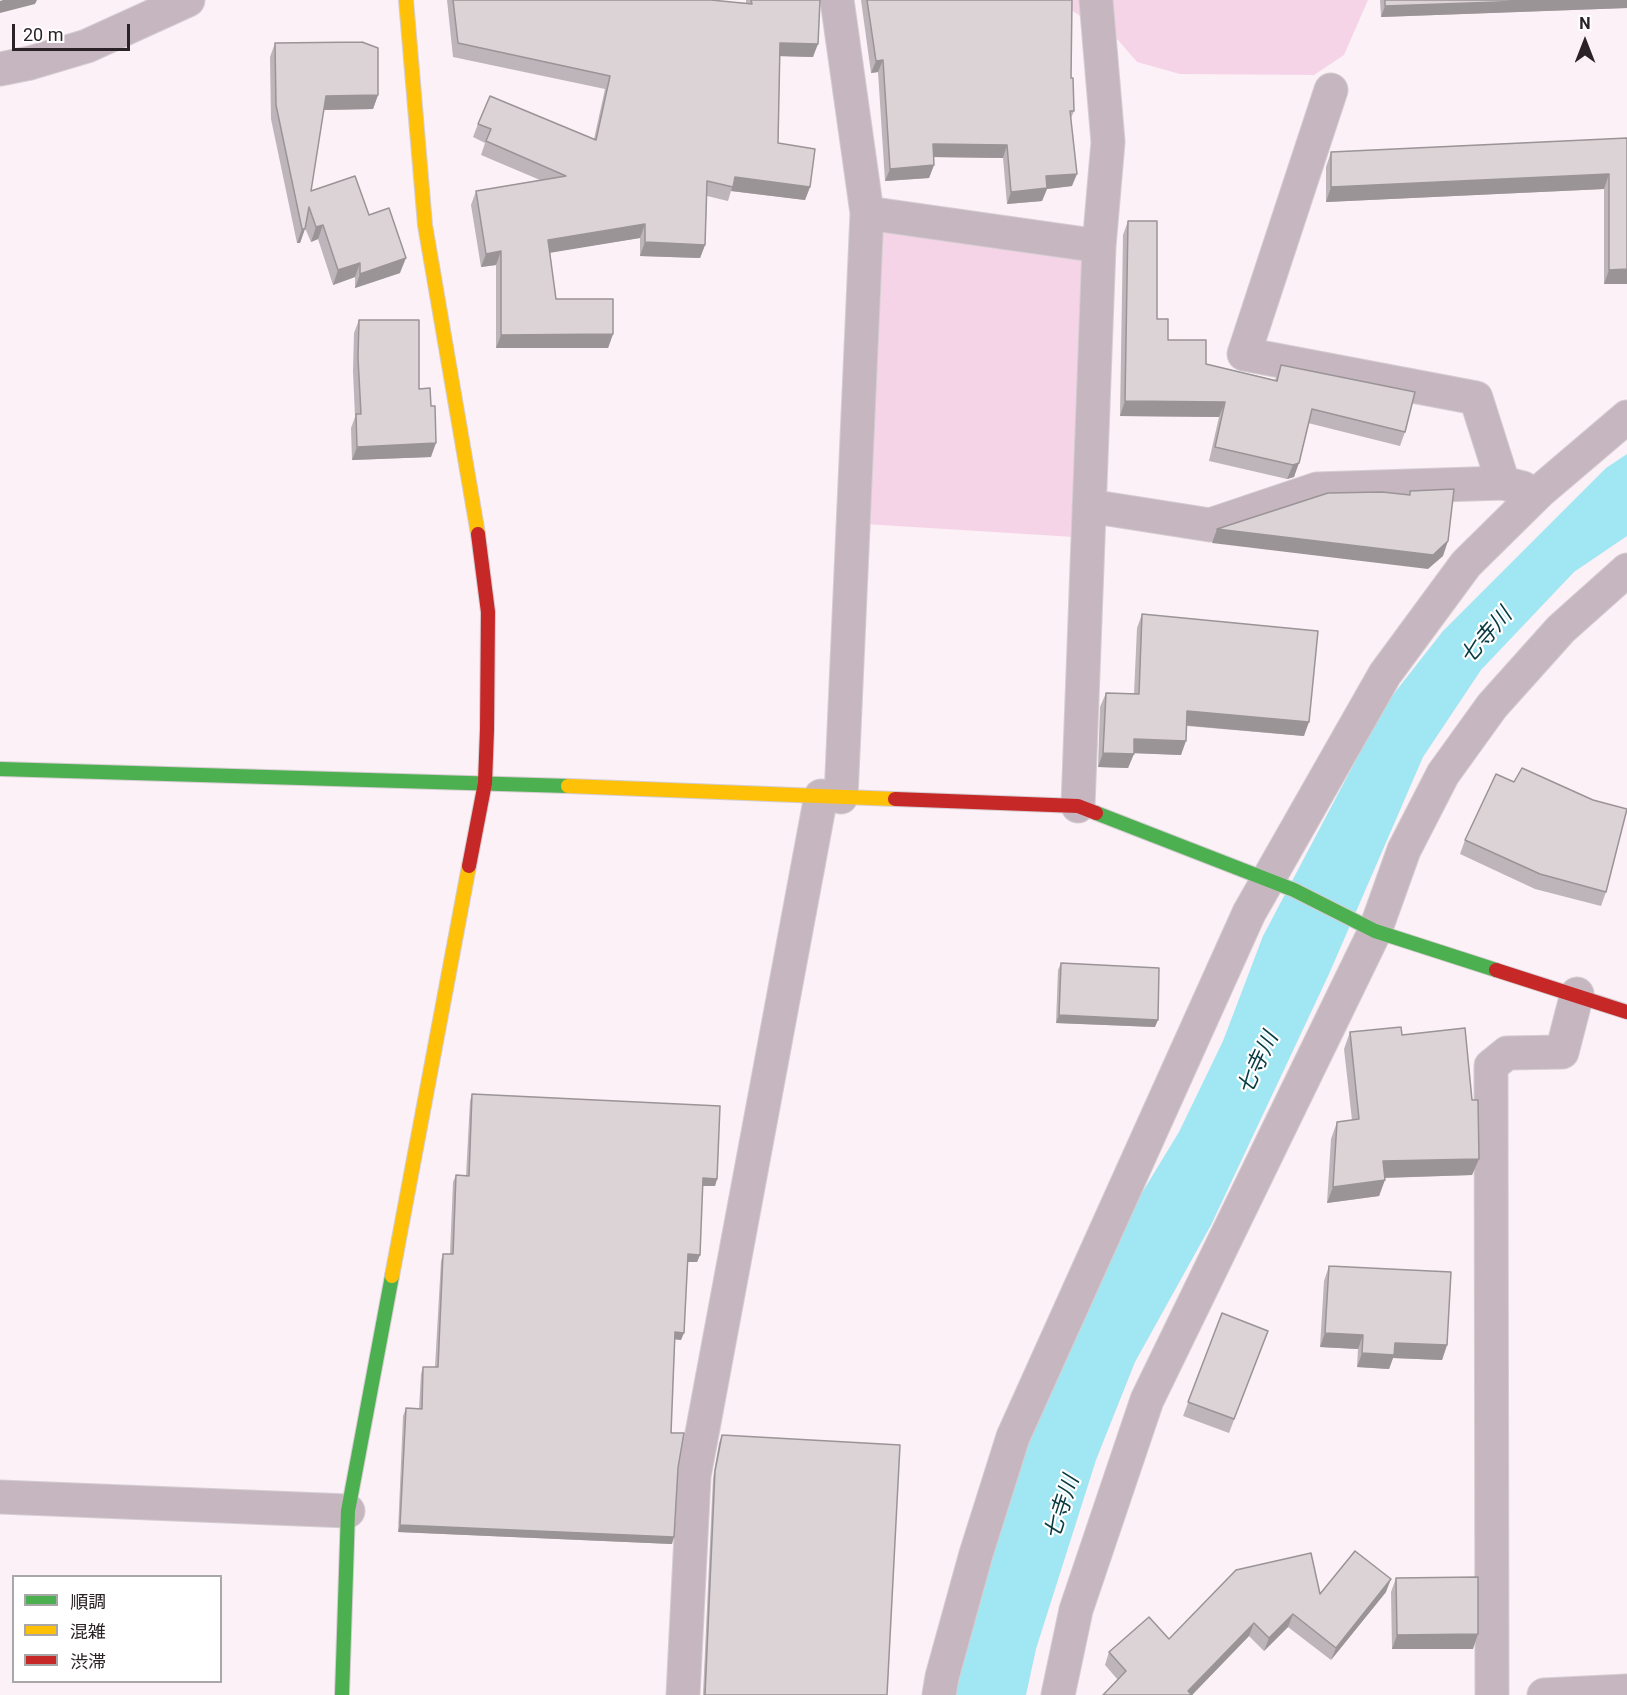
<!DOCTYPE html>
<meta charset="utf-8">
<style>
body{margin:0}
#map{position:relative;width:1627px;height:1695px;overflow:hidden;background:#fbf1f6;font-family:Roboto,"Noto Sans JP",sans-serif}
canvas{display:block}
.legend{position:absolute;left:12px;top:1575px;width:210px;height:108px;box-sizing:border-box;background:#fff;border:2px solid #aaa7a8;margin:0;padding:8px 10px;list-style:none;font-size:18px;color:#2a2226}
.legend li{display:flex;align-items:center;gap:12px;height:30px}
.legend b{width:30px;border:2px solid #aaa7a8}
.north{position:absolute;left:1555px;top:12px;width:60px;height:60px;-webkit-text-stroke:4px #fff;paint-order:stroke;rotate:0deg;font-size:16px;font-weight:700;line-height:24px;text-align:center;color:#2a2226}
.north::after{content:'';display:block;margin:auto;width:21px;height:27px;background:#2a2226;clip-path:polygon(50% 0,100% 100%,50% 72%,0 100%)}
.scale{position:absolute;left:12px;top:24px;width:118px;height:27px;box-sizing:border-box;border:3px solid #2a2226;border-top:0;padding-left:8px;font-size:18px;line-height:21px;white-space:nowrap;color:#2a2226;-webkit-text-stroke:4px #fff;paint-order:stroke}
</style>
<div id="map">
<canvas width="1627" height="1695"></canvas>
<ul class="legend">
<li><b style="height:8px;background:#4caf50"></b>順調</li>
<li><b style="height:8px;background:#ffc107"></b>混雑</li>
<li><b style="height:8px;background:#c62828"></b>渋滞</li>
</ul>
<div class="north">N</div>
<div class="scale">20 m</div>
</div>
<script>
const ctx = document.querySelector('canvas').getContext('2d');
ctx.lineJoin = 'round';
function fillPath(path, color) { ctx.fillStyle = color; ctx.fill(path, 'evenodd'); }
const toPath = rows => new Path2D(rows.map(r => 'M' + r).join(''));
function stroke(path, color, width, dash) { ctx.strokeStyle = color; ctx.lineWidth = width; ctx.lineCap = dash ? 'butt' : 'round'; ctx.setLineDash(dash || []); ctx.stroke(path); }
function label(font, color, halo, rows, align = 'center') {
  ctx.font = font + ' Roboto,"Noto Sans JP",sans-serif'; ctx.lineWidth = 4.5; ctx.setLineDash([]); ctx.textBaseline = 'middle'; ctx.strokeStyle = halo; ctx.fillStyle = color; for (const [text, x, y, turn = 0] of rows) {
    ctx.save(); ctx.translate(x, y); ctx.rotate((+turn || 0) * Math.PI / 180); ctx.textAlign = isNaN(turn) ? turn : align; if (halo) ctx.strokeText(text, 0, 0); ctx.fillText(text, 0, 0); ctx.restore();
  }
}
const green = toPath([
 [1048,0,1368,0,1344,55,1314,75,1180,74,1137,62,1118,40,1066,7],
 [879,231,1083,261,1074,537,865,524]
]);
const water = toPath([
 [1627,454,1627,536,1574,572,1481,670,1423,757,1329,974,1211,1225,1135,1362,1096,1460,1036,1649,1026,1695,955,1695,976,1601,1019,1470,1051,1384,1126,1219,1179,1132,1223,1041,1263,936,1385,705,1443,631,1606,468]
]);
const street = toPath([
 [837,0,867,213,841,797],
 [0,69,30,63,87,46,188,0],
 [1331,90,1244,354,1476,398,1503,483],
 [867,213,1099,246],
 [1089,506,1210,525,1317,489,1503,483,1523,488],
 [1078,806,1099,246,1108,142,1096,0],
 [0,1497,348,1511],
 [683,1695,694,1476,821,796],
 [939,1695,942,1677,976,1554,1013,1437,1249,913,1385,674,1466,564,1539,492,1627,417],
 [1058,1695,1076,1610,1147,1400,1375,931,1404,850,1443,774,1492,706,1561,629,1627,570],
 [1492,1695,1491,1066,1507,1053,1562,1052,1577,994],
 [1544,1695,1627,1691]
]);
const fast = toPath([
 [0,769,568,786],
 [1096,813,1294,890,1375,931,1496,970],
 [342,1695,348,1511,392,1276]
]);
const slow = toPath([
 [406,0,425,225,478,534],
 [568,786,895,799],
 [392,1276,469,866]
]);
const jam = toPath([
 [895,799,1078,806,1096,813],
 [469,866,485,783,487,730,488,612,478,534],
 [1496,970,1627,1012]
]);
const wall = toPath([
 [447,0,711,0,746,3,746,0,820,0,813,57,780,56,778,143,810,187,805,200,731,191,728,201,707,196,705,245,700,258,640,256,640,238,550,252,556,299,613,334,608,348,496,348,496,265,481,267,471,205,476,191,540,180,481,155,485,143,473,137,478,124,594,139,605,89,453,57],
 [861,0,1072,0,1071,78,1074,111,1071,118,1072,186,1047,189,1042,201,1007,204,1003,158,934,157,934,165,929,178,885,181,878,72,871,73],
 [1380,0,1627,0,1627,8,1381,17],
 [275,43,378,95,373,109,324,110,311,191,369,215,400,273,355,288,355,277,333,285,318,239,311,242,305,228,300,243,297,243,271,119,270,57],
 [1627,138,1627,284,1604,284,1604,189,1326,202,1326,167,1331,152],
 [1128,221,1157,319,1168,340,1206,364,1275,380,1281,365,1405,432,1400,446,1308,423,1294,477,1287,479,1209,461,1219,417,1120,416,1123,235],
 [359,320,419,389,431,457,352,460,351,428,355,417,353,371,354,333],
 [1142,614,1304,736,1187,726,1181,755,1134,753,1128,768,1098,767,1100,707,1106,693,1134,694,1137,628],
 [1465,840,1606,892,1601,906,1535,889,1460,854],
 [1061,963,1155,1027,1056,1023,1058,970],
 [1350,1032,1402,1035,1479,1159,1472,1175,1385,1178,1379,1196,1327,1203,1331,1139,1337,1122,1352,1120,1344,1049],
 [472,1094,717,1179,715,1186,702,1186,700,1255,697,1262,688,1262,681,1340,675,1339,671,1433,678,1468,672,1544,398,1532,403,1416,406,1408,419,1409,421,1374,423,1367,435,1367,441,1261,443,1254,450,1254,453,1182,456,1175,466,1176,470,1101],
 [1329,1266,1447,1345,1442,1360,1393,1358,1389,1369,1357,1367,1358,1349,1320,1347,1324,1281],
 [1222,1313,1268,1331,1229,1433,1183,1416],
 [722,1435,887,1695,703,1695,713,1478,719,1443],
 [1396,1578,1473,1649,1392,1649,1391,1592],
 [1386,1592,1331,1660,1288,1627,1264,1651,1249,1636,1192,1695,1118,1680,1105,1665,1109,1652,1169,1639,1320,1594]
]);
const shadedWall = toPath([
 [3,0,37,0,35,4,0,13,0,1],
 [1554,0,1627,0,1627,8,1381,17,1385,6],
 [780,43,818,44,813,57,775,56],
 [883,60,878,72,871,73,876,61],
 [378,95,373,109,321,110,326,96],
 [933,144,1007,145,1003,158,928,157],
 [934,165,929,178,885,181,890,169],
 [1077,174,1072,186,1047,189,1042,201,1007,204,1011,192,1046,176],
 [1609,174,1604,189,1326,202,1331,187],
 [735,177,810,187,805,200,731,191],
 [645,224,640,238,543,254,548,240],
 [323,225,318,239,311,242,316,227],
 [302,229,305,229,300,243,297,243],
 [645,242,705,245,700,258,640,256],
 [501,251,496,265,481,267,486,254],
 [406,258,400,273,355,288,360,274],
 [360,263,355,277,333,285,338,270],
 [1627,269,1627,284,1604,284,1609,270],
 [613,334,608,348,496,348,501,335],
 [1125,401,1225,402,1219,417,1120,416],
 [436,443,431,457,352,460,357,447],
 [1299,463,1294,477,1287,479,1293,465],
 [1217,529,1448,541,1443,556,1428,569,1212,543],
 [1187,711,1309,722,1304,736,1182,725],
 [1134,739,1186,741,1181,755,1129,753],
 [1103,753,1134,754,1128,768,1098,767],
 [1059,1015,1158,1020,1155,1027,1056,1023],
 [1479,1159,1472,1175,1377,1178,1383,1161],
 [703,1178,717,1179,715,1186,700,1186],
 [1385,1180,1379,1196,1327,1203,1333,1187],
 [688,1254,700,1255,697,1262,685,1262],
 [675,1332,684,1333,681,1340,672,1339],
 [1325,1333,1363,1335,1358,1349,1320,1347],
 [1395,1343,1447,1345,1442,1360,1393,1358,1389,1369,1357,1367,1362,1353],
 [400,1525,674,1537,672,1544,398,1532],
 [1391,1579,1386,1592,1331,1660,1336,1648],
 [1293,1614,1288,1627,1264,1651,1269,1638],
 [1254,1623,1249,1636,1192,1695,1188,1691],
 [1478,1634,1473,1649,1392,1649,1397,1635]
]);
const building = toPath([
 [453,0,711,0,752,4,751,0,820,0,818,44,780,43,778,143,815,149,810,187,735,177,733,187,707,181,705,245,645,242,645,224,548,240,556,299,613,299,613,334,501,335,501,251,486,254,476,191,566,176,486,141,491,129,478,124,490,96,596,140,610,76,458,43,453,0],
 [867,0,1072,0,1071,78,1073,78,1074,111,1070,111,1077,174,1046,176,1047,188,1011,192,1007,145,933,144,934,165,890,169,883,60,876,61,867,0],
 [1385,0,1554,0,1385,6,1385,0],
 [362,42,378,48,378,95,326,96,311,191,355,176,369,215,389,208,406,258,360,274,360,263,338,270,323,225,316,227,309,207,305,229,302,229,276,105,275,43,362,42],
 [1627,138,1627,269,1609,270,1609,174,1331,187,1331,152,1627,138],
 [1128,221,1157,221,1157,319,1168,319,1168,340,1206,340,1206,364,1277,381,1281,365,1415,392,1405,432,1312,409,1299,463,1293,465,1215,447,1225,402,1125,401,1128,221],
 [359,320,419,320,419,389,430,388,431,406,435,406,436,443,357,447,356,414,361,414,358,358,359,320],
 [1454,489,1448,541,1433,555,1217,529,1328,493,1382,492,1410,495,1410,491,1454,489],
 [1142,614,1318,631,1309,722,1187,711,1186,741,1134,739,1134,754,1103,753,1106,693,1139,694,1142,614],
 [1522,768,1593,800,1627,809,1606,892,1540,874,1465,840,1496,774,1514,782,1522,768],
 [1061,963,1159,968,1158,1020,1059,1015,1061,963],
 [1401,1027,1402,1035,1465,1028,1472,1100,1478,1100,1479,1159,1383,1161,1385,1180,1333,1187,1337,1122,1359,1119,1350,1032,1401,1027],
 [472,1094,720,1106,717,1179,703,1178,700,1255,688,1254,684,1333,675,1332,671,1433,684,1433,678,1468,674,1537,400,1525,406,1408,422,1409,423,1367,438,1367,443,1254,453,1254,456,1175,469,1176,472,1094],
 [1329,1266,1451,1272,1447,1345,1395,1343,1394,1355,1362,1353,1363,1335,1325,1333,1329,1266],
 [1222,1313,1268,1331,1234,1419,1188,1402,1222,1313],
 [722,1435,900,1445,887,1695,705,1695,715,1471,722,1435],
 [1355,1551,1391,1579,1336,1648,1293,1614,1269,1638,1254,1623,1188,1691,1192,1695,1103,1695,1126,1671,1109,1652,1149,1617,1169,1639,1236,1570,1311,1553,1320,1594,1355,1551],
 [1478,1577,1478,1634,1397,1635,1396,1578,1478,1577]
]);
const waterNames = [
 ["七寺川",1487,637,-49],
 ["七寺川",1259,1064,-65],
 ["七寺川",1063,1508,-72]
];
fillPath(green, '#f6d4e7');
fillPath(water, '#a1e6f3');
stroke(street, '#d5cdd1', 35);
stroke(fast, '#d5cdd1', 16);
stroke(slow, '#d5cdd1', 16);
stroke(jam, '#d5cdd1', 16);
stroke(street, '#c6b6c0', 33);
stroke(fast, '#4caf50', 14);
stroke(slow, '#ffc107', 14);
stroke(jam, '#c62828', 14);
fillPath(wall, '#bdb5b9');
fillPath(shadedWall, '#9a9496');
fillPath(building, '#dcd3d7');
stroke(building, '#9a9496', 1.5);
label('italic 22px', '#083b42', '#fff', waterNames);
</script>
